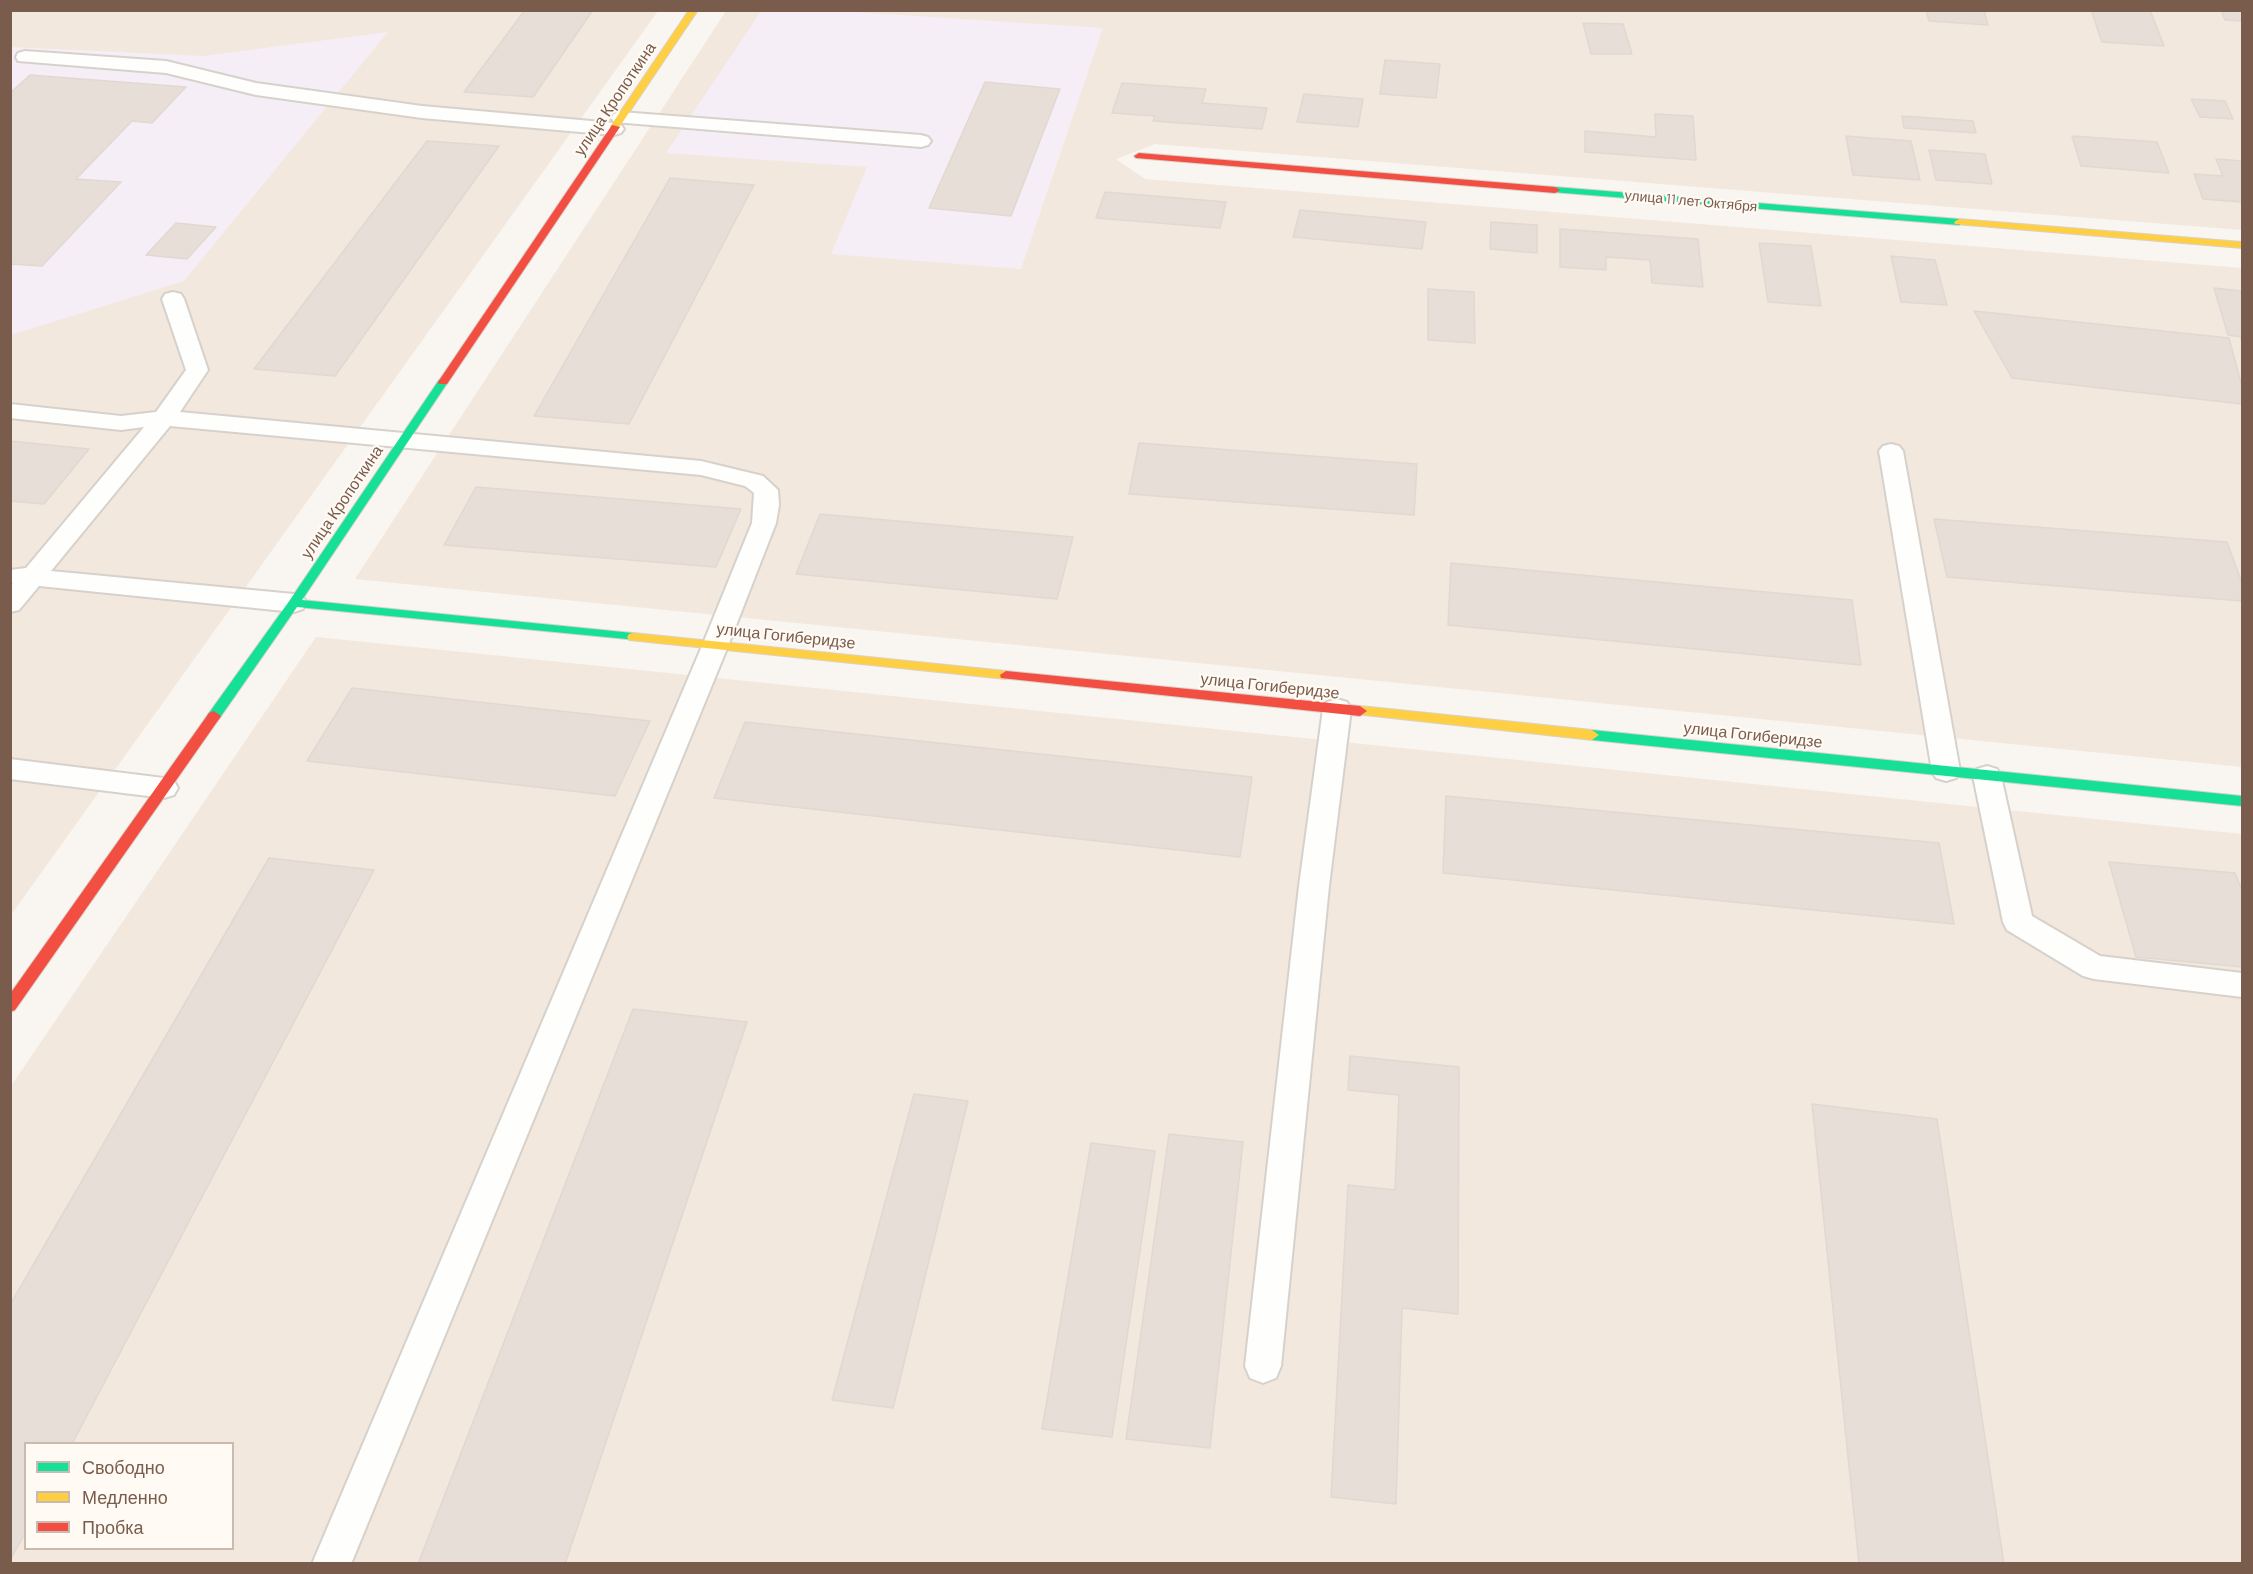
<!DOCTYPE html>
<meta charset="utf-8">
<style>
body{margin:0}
#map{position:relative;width:2253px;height:1574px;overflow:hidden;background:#f9f5f0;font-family:Barlow,sans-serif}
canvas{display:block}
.frame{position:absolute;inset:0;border:12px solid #7a5c4d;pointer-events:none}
.legend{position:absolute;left:24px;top:1442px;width:210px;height:108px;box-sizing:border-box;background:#fffaf3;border:2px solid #cabbb1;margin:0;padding:8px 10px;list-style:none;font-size:18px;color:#7a5c4d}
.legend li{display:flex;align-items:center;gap:12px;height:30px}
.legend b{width:30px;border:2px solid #cabbb1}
</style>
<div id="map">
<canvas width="2253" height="1574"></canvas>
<div class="frame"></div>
<ul class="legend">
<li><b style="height:8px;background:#16e098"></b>Свободно</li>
<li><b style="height:8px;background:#ffcf43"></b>Медленно</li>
<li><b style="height:8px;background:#f24e42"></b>Пробка</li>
</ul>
</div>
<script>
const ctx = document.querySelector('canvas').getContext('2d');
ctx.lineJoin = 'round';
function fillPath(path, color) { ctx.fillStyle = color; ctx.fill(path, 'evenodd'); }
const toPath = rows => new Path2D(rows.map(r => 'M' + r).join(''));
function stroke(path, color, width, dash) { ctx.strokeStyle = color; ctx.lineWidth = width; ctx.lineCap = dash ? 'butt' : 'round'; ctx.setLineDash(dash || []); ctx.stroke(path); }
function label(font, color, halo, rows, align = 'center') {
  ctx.font = font + ' Barlow,sans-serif'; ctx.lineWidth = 4.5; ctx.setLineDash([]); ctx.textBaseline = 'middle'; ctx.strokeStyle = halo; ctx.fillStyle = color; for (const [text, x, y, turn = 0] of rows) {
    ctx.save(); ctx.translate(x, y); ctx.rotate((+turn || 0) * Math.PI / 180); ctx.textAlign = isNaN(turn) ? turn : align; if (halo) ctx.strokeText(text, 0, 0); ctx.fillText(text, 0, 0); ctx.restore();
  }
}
const residential = toPath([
 [11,11,658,11,11,915],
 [726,11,2242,11,2242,230,1155,144,1116,159,1145,179,2242,268,2242,767,355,579],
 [316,637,2242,834,2242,1563,11,1564,11,1086],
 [26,1444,232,1444,232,1548,26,1548]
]);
const education = toPath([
 [761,11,838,11,1103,28,1021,269,831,254,867,167,666,153],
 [388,32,184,281,11,335,11,47,203,56]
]);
const building = toPath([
 [525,10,593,10,533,97,464,92,525,10],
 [1926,10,1984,10,1988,25,1929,21,1926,10],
 [2091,10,2150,10,2164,46,2102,42,2091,10],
 [2221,10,2242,10,2242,21,2225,20,2221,10],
 [1583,23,1623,24,1632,54,1591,54,1583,23],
 [1385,60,1440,64,1436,98,1380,94,1385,60],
 [30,75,186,87,152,123,132,121,76,179,121,182,42,266,10,264,10,93,30,75],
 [985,82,1060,89,1011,216,929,208,985,82],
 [1122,83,1206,89,1202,103,1267,108,1262,129,1153,121,1155,116,1112,113,1122,83],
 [1304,94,1363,99,1358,127,1297,122,1304,94],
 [2191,99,2225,101,2233,119,2200,117,2191,99],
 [1655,114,1693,116,1696,160,1585,152,1585,131,1656,137,1655,114],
 [1902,116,1973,121,1976,133,1904,128,1902,116],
 [1846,136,1911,141,1920,180,1853,175,1846,136],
 [2072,136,2157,142,2169,173,2081,166,2072,136],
 [427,141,499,146,335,376,254,369,427,141],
 [1929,150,1985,154,1992,184,1936,180,1929,150],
 [2216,159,2242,161,2242,202,2203,199,2194,174,2223,176,2216,159],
 [670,178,754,185,629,424,534,416,670,178],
 [1105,192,1226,202,1220,228,1096,218,1105,192],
 [1300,210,1426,222,1422,249,1293,237,1300,210],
 [1491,222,1537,225,1537,253,1490,249,1491,222],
 [176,223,216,227,187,259,146,255,176,223],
 [1560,229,1698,239,1703,287,1652,283,1650,260,1606,257,1606,270,1560,267,1560,229],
 [1759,243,1811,246,1821,306,1768,302,1759,243],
 [1891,256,1935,260,1947,305,1901,302,1891,256],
 [2214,288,2242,291,2242,343,2241,337,2228,335,2214,288],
 [1428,289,1474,292,1475,343,1428,340,1428,289],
 [1974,311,2229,338,2242,387,2242,404,2012,378,1974,311],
 [10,441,89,449,44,504,10,501,10,441],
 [1139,443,1417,464,1414,515,1129,494,1139,443],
 [476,487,741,509,716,567,444,545,476,487],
 [820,514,1073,537,1057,599,796,574,820,514],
 [1934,519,2227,542,2242,583,2242,601,1947,577,1934,519],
 [1451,563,1852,600,1861,665,1448,625,1451,563],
 [352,688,650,721,615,796,307,761,352,688],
 [745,722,1252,777,1240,857,714,798,745,722],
 [1446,796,1939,843,1954,924,1443,873,1446,796],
 [269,858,374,870,72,1444,26,1444,26,1532,10,1560,10,1305,269,858],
 [2109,862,2235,873,2242,890,2242,967,2136,957,2109,862],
 [633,1009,747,1022,565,1564,418,1564,633,1009],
 [1350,1056,1459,1067,1458,1314,1402,1308,1396,1504,1331,1497,1348,1185,1395,1190,1399,1095,1348,1090,1350,1056],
 [914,1094,968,1101,893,1408,832,1400,914,1094],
 [1812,1104,1937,1119,2004,1564,1859,1564,1812,1104],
 [1169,1134,1243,1142,1210,1448,1126,1439,1169,1134],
 [1091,1143,1155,1151,1112,1437,1042,1429,1091,1143]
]);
const lane = toPath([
 [25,51,166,61,256,83,422,106,614,123,621,125,624,129,621,133,614,135,422,118,256,95,166,73,18,61,16,57,18,53,25,51],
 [621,112,921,135,928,137,931,141,928,145,921,147,614,122,611,118,614,114,621,112],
 [173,292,181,294,184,299,208,370,180,412,701,461,763,476,778,490,779,505,776,523,728,646,351,1564,312,1564,702,646,752,523,754,493,745,486,701,475,170,426,51,571,294,594,303,597,307,603,303,609,294,612,39,586,19,610,10,612,10,586,13,583,10,582,10,570,26,568,144,427,121,430,10,418,10,404,121,416,156,412,186,370,162,299,165,294,173,292],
 [1891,444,1899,446,1903,451,1960,771,1956,778,1946,781,1936,778,1932,771,1879,451,1883,446,1891,444],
 [1337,699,1347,702,1351,709,1329,886,1281,1366,1276,1378,1263,1383,1250,1378,1245,1366,1299,886,1323,709,1327,702,1337,699],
 [10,759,164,778,174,781,178,788,174,795,164,798,10,779,10,759],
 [1987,766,1997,769,2001,776,2032,916,2100,956,2242,973,2242,997,2094,979,2083,976,2007,930,2003,922,1973,776,1977,769,1987,766]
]);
const fast = toPath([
 [1555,187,1959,219,1964,222,1959,225,1552,192,1550,190,1555,187],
 [443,379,448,382,302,600,633,633,637,634,639,637,637,640,297,607,219,719,209,719,207,716,209,713,290,600,439,380,443,379],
 [1592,730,2242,796,2242,806,1592,740,1585,735,1592,730]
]);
const slow = toPath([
 [689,10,698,10,618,129,612,129,610,127,689,10],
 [1959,219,2242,242,2242,248,1955,224,1954,222,1959,219],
 [633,633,1006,671,1012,675,1006,679,629,640,627,637,629,634,633,633],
 [1360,706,1592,730,1599,735,1592,740,1355,714,1353,711,1355,708,1360,706]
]);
const jam = toPath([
 [612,125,620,127,447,384,439,384,438,382,612,125],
 [1139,153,1555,187,1560,190,1555,193,1136,158,1134,156,1139,153],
 [1006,671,1360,706,1367,711,1360,716,1001,678,1000,675,1006,671],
 [214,711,221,716,219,719,15,1010,10,1012,10,994,209,713,214,711]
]);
const farStreetnames = [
 ["улица 11 лет Октября",1691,201,5]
];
const streetNames = [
 ["улица Кропоткина",615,99,-56],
 ["улица Кропоткина",342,502,-56],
 ["улица Гогиберидзе",786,636,6],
 ["улица Гогиберидзе",1270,686,6],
 ["улица Гогиберидзе",1753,735,6]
];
fillPath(residential, '#f2e8de');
fillPath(education, '#f6eef6');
fillPath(building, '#e6ded7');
stroke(building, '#e2d8d2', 1.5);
stroke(lane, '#d7d1cb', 4);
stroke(fast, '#d9d2cb', 2);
stroke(slow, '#d9d2cb', 2);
stroke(jam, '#d9d2cb', 2);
fillPath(lane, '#fefefd');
fillPath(fast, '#16e098');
fillPath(slow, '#ffcf43');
fillPath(jam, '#f24e42');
label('14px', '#7a5c4d', '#fffaf3', farStreetnames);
label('16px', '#7a5c4d', '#fffaf3', streetNames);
</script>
